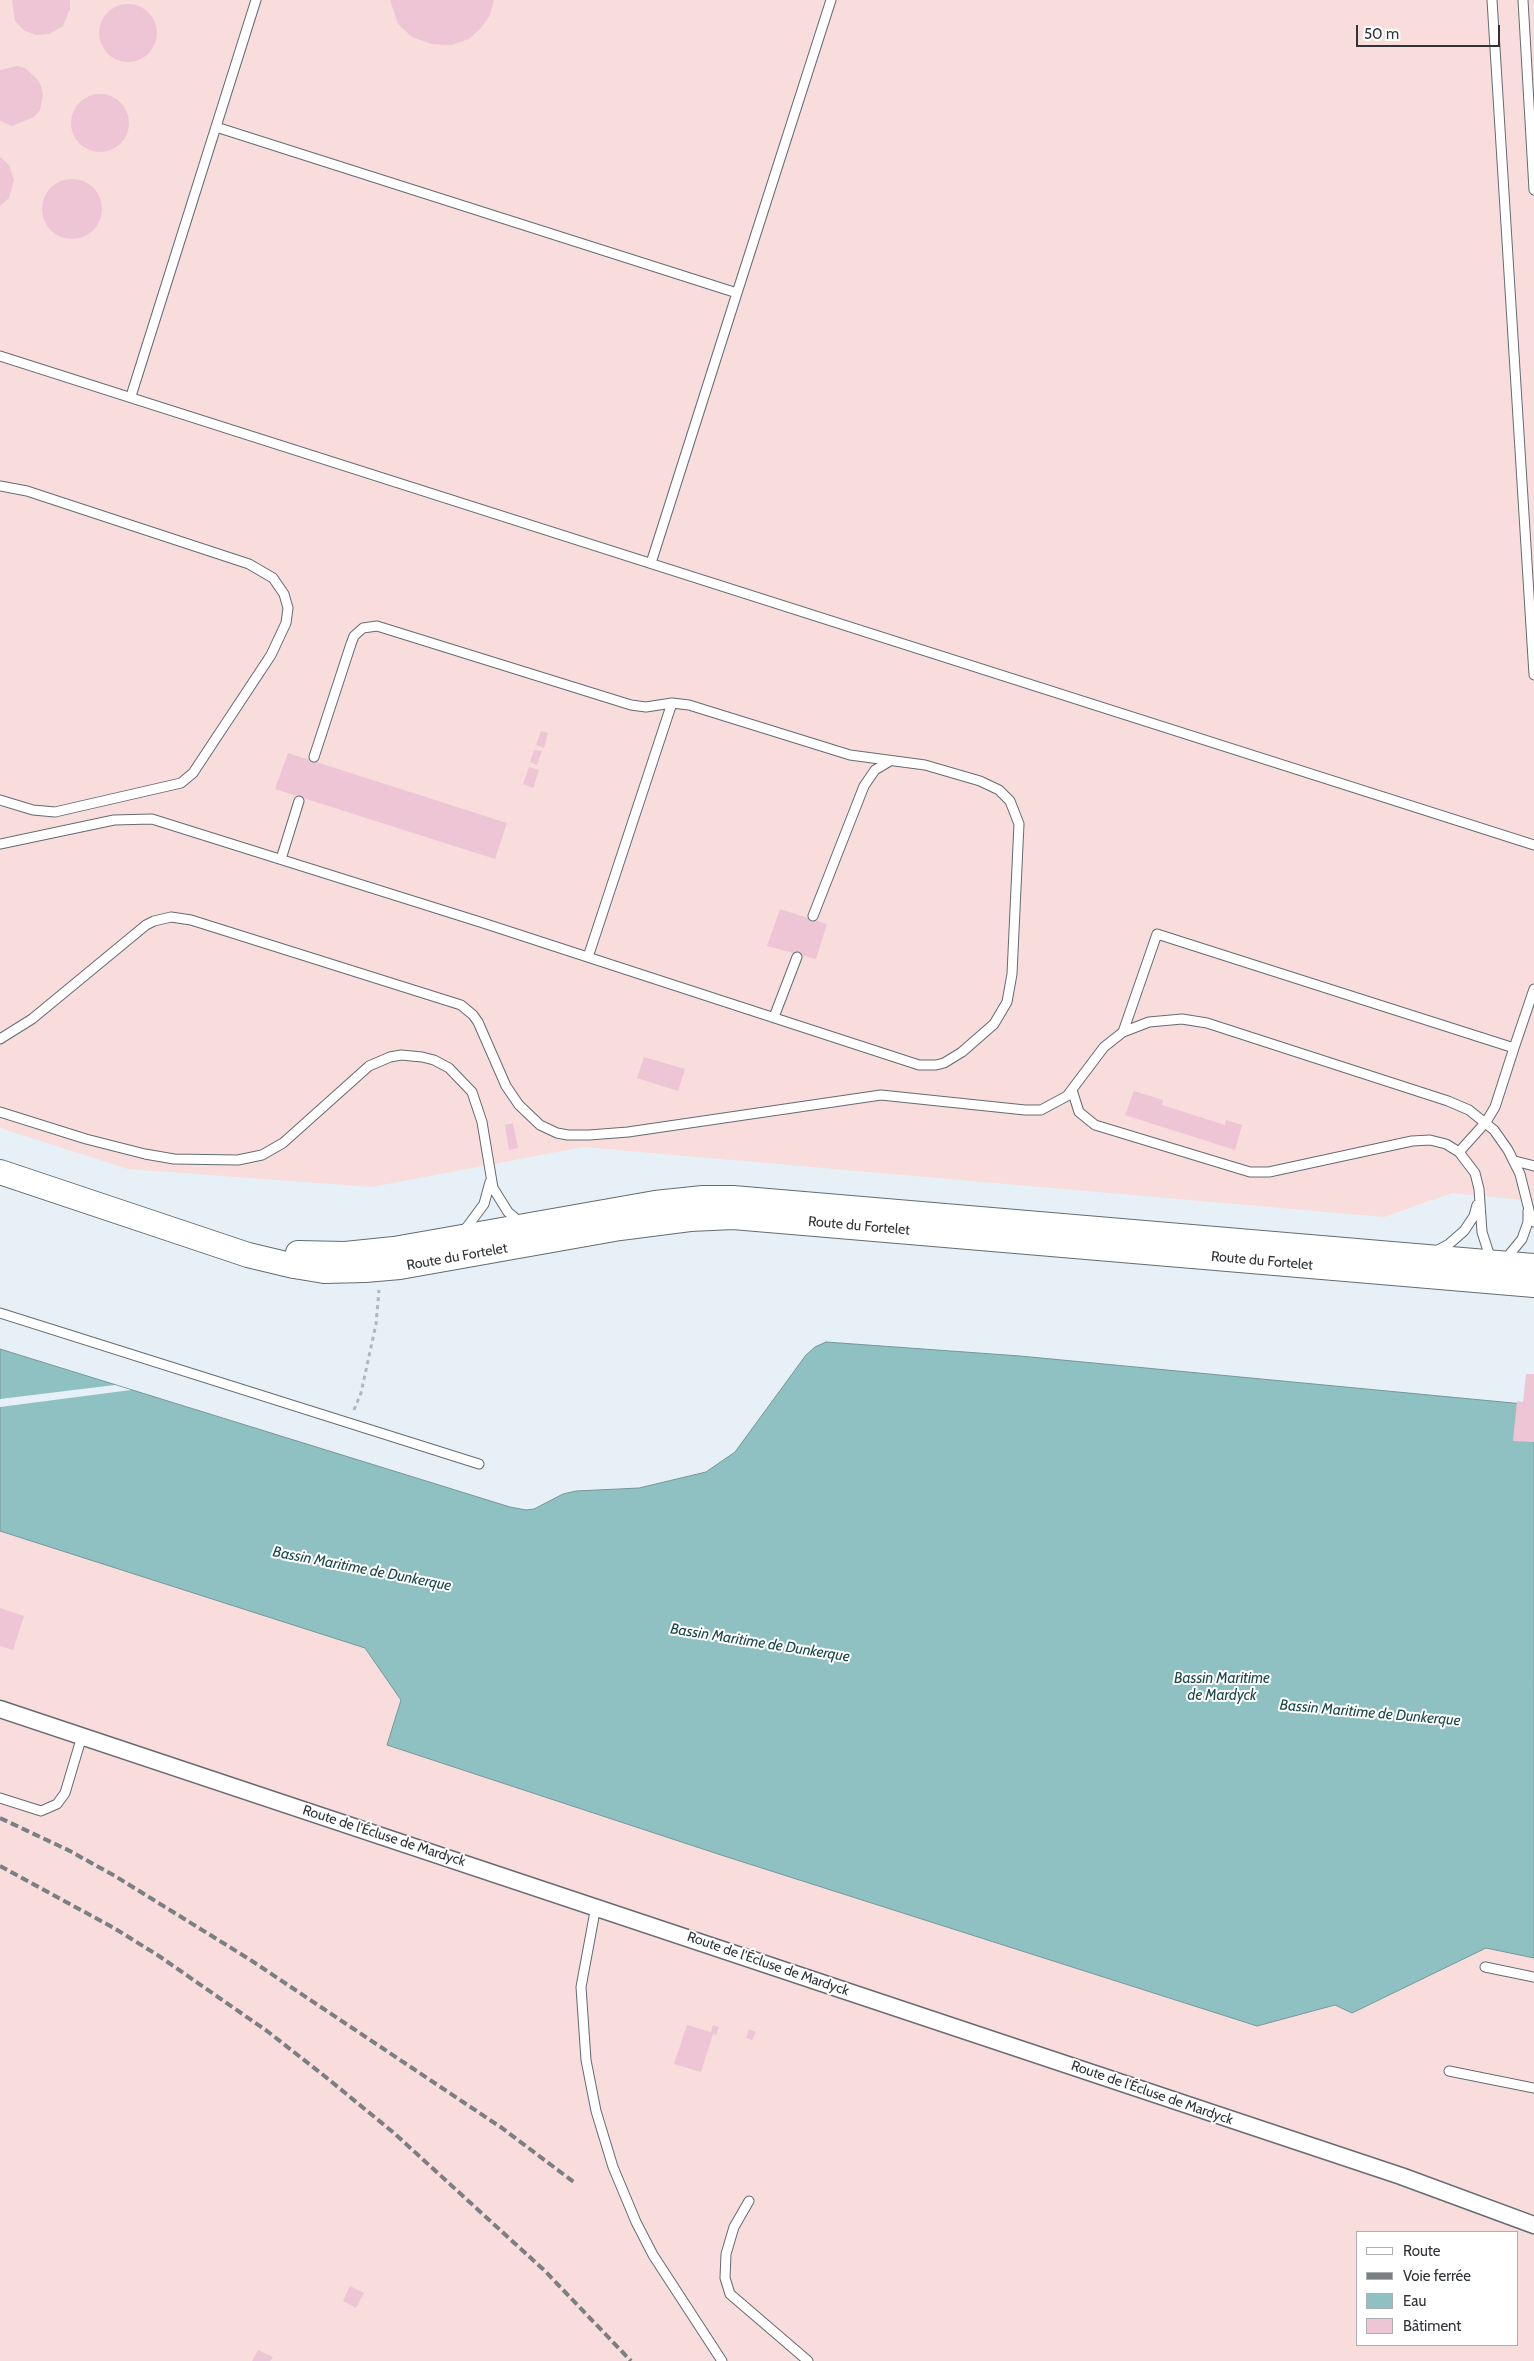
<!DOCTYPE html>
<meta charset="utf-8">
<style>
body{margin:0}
#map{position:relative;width:1534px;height:2361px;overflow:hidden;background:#e7f0f7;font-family:Cabin,sans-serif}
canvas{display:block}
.legend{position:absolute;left:1356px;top:2231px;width:162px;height:115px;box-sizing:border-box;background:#fff;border:1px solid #adaeaf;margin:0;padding:6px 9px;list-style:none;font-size:15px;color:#313437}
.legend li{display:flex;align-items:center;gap:10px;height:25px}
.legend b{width:25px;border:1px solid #adaeaf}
.scale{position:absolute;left:1356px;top:25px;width:144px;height:22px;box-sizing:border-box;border:2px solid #313437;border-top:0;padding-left:6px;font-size:15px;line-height:18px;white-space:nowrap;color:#313437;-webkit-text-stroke:4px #fff;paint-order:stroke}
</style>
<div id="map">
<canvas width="1534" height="2361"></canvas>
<ul class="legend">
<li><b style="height:6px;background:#fff"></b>Route</li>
<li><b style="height:6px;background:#7a7f84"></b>Voie ferrée</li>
<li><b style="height:14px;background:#90c1c2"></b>Eau</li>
<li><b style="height:14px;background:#eec5d5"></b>Bâtiment</li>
</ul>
<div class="scale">50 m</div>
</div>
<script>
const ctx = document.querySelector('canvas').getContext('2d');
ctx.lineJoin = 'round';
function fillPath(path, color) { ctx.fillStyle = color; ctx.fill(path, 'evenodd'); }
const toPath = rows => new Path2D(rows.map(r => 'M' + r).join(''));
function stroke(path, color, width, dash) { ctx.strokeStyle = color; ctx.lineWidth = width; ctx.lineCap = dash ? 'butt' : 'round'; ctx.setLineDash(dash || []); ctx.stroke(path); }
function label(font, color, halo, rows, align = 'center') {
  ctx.font = font + ' Cabin,sans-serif'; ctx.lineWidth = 4; ctx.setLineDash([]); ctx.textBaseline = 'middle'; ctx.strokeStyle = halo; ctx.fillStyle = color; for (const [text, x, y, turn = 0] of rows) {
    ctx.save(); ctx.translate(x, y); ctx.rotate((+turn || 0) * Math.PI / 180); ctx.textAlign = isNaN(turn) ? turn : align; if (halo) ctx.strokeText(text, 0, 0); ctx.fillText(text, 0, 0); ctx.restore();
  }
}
const industrial = toPath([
 [0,0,1534,0,1534,1201,1452,1193,1384,1217,583,1147,372,1187,128,1169,0,1128],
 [0,1531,365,1648,401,1700,387,1745,721,1855,1257,2026,1335,2005,1352,2013,1486,1948,1534,1958,1534,2361,0,2361],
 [1358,2232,1518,2232,1518,2345,1358,2345]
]);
const water = toPath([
 [826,1342,1020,1356,1534,1405,1534,1958,1486,1948,1352,2013,1335,2005,1257,2026,721,1855,387,1745,401,1700,365,1648,0,1531,0,1349,510,1507,526,1510,534,1509,563,1494,576,1491,639,1488,706,1472,735,1452,806,1355,815,1347,826,1342]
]);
const pier = toPath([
 [115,1385,131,1390,0,1407,0,1399]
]);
const building = toPath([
 [12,0,70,0,70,9,63,26,49,34,36,35,25,31,15,21],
 [390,0,494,0,490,15,481,28,469,39,451,45,431,44,412,37,398,24],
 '99 33a29 29 0 1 1 58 0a29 29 0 1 1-58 0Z',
 [17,66,25,68,37,79,41,86,43,95,40,110,34,117,12,126,0,121,0,70],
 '71 123a29 29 0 1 1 58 0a29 29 0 1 1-58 0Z',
 [0,157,9,165,14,180,9,198,0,206],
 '42 209a30 30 0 1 1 60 0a30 30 0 1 1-60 0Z',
 [541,731,548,733,544,748,536,745],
 [534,750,542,751,537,765,530,762],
 [288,753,507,823,495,859,275,789],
 [529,767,539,770,533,788,523,784],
 [780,909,827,924,816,959,767,946],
 [644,1057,685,1069,678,1091,637,1078],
 [1134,1091,1163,1100,1162,1105,1225,1125,1226,1120,1242,1125,1235,1150,1125,1115],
 [513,1123,518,1148,509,1150,505,1125],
 [1526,1374,1534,1374,1534,1442,1513,1441,1517,1401,1523,1402],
 [0,1608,24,1616,13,1650,0,1646],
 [687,2025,711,2032,713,2025,719,2027,716,2035,713,2034,701,2072,674,2064],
 [749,2029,756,2032,752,2040,746,2038],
 [350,2286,364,2293,356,2308,343,2301],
 [258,2350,273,2357,270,2361,252,2361]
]);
const path = toPath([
 [354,1410,361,1393,376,1324,379,1290]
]);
const service = toPath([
 [1492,0,1534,675],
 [1523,0,1534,190],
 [216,127,737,293,651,563],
 [737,293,831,0],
 [0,356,1534,845],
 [131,396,256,0],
 [0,486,27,491,249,564,273,578,284,594,288,608,286,623,271,655,193,773,181,783,55,812,33,810,0,800],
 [0,844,114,820,152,819,480,922,919,1065,936,1065,944,1063,962,1052,994,1024,1007,1002,1012,974,1019,824,1010,801,999,790,980,781,925,765,850,755,689,705,672,703,646,707,631,705,377,626,363,628,354,636,351,644,314,757],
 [281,859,299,801],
 [813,916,864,786,875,770,890,761],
 [588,957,672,703],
 [774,1017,797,957],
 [1123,1032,1157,934,1514,1048,1495,1107,1486,1122,1459,1152],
 [0,1039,32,1019,146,925,154,921,171,917,191,920,461,1005,473,1015,478,1022,506,1086,519,1105,540,1125,557,1133,568,1135,589,1135,628,1132,881,1095,1025,1110,1041,1110,1067,1096,1104,1047,1123,1032,1149,1022,1182,1019,1207,1023,1448,1101,1469,1110,1494,1130,1508,1150,1520,1174,1530,1214,1534,1222],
 [1514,1048,1534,989],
 [1072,1090,1079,1112,1095,1125,1250,1172,1269,1172,1412,1141,1430,1140,1446,1144,1459,1152,1475,1173,1479,1189,1482,1232,1491,1260],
 [0,1112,86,1139,145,1154,174,1159,238,1160,262,1155,283,1143,369,1066,390,1057,401,1055,422,1057,434,1060,449,1068,472,1092,482,1122,493,1188,508,1212,521,1223],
 [1515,1161,1534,1166],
 [464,1231,484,1204,490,1182],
 [1436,1251,1449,1244,1464,1231,1474,1216,1477,1205],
 [1504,1261,1522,1239,1528,1222,1528,1211],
 [0,1313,479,1464],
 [0,1798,41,1811,57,1804,65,1793,82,1736],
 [596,1906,581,1987,586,2060,596,2111,613,2167,636,2222,653,2255,722,2361],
 [1485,1967,1534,1977],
 [1449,2071,1534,2088],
 [749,2201,734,2227,726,2254,725,2278,730,2294,808,2361]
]);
const minor = toPath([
 [0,1709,1401,2176,1534,2225]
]);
const secondary = toPath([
 [0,1172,248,1255,294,1266,324,1271,365,1270,400,1267,620,1228,690,1219,733,1217,1534,1285],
 [298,1253,345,1254,394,1249,655,1203,703,1198,733,1198,1534,1266]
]);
const rail = toPath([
 [0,1818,68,1850,115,1876,249,1959,502,2128,575,2183],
 [0,1866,114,1928,159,1956,267,2031,322,2074,394,2133,545,2271,631,2361]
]);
const streetNames = [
 ["Route du Fortelet",859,1226,5],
 ["Route du Fortelet",457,1257,-10],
 ["Route du Fortelet",1262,1261,5],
 ["Route de l'Écluse de Mardyck",384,1836,18],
 ["Route de l'Écluse de Mardyck",768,1964,19],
 ["Route de l'Écluse de Mardyck",1152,2093,19]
];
const waterNames = [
 ["Bassin Maritime de Dunkerque",362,1569,11],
 ["Bassin Maritime de Dunkerque",760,1643,9],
 ["Bassin Maritime",1222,1679],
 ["de Mardyck",1222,1696],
 ["Bassin Maritime de Dunkerque",1370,1713,5]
];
fillPath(industrial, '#f8dddc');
fillPath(water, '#90c1c2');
stroke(water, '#749798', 1);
fillPath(pier, '#e7f0f7');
fillPath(building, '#eec5d5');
stroke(service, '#646b72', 11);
stroke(minor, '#646b72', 19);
stroke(secondary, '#646b72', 26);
stroke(path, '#b0b7bd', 3, [4, 4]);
stroke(service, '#fff', 9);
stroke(minor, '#fff', 16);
stroke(secondary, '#fff', 24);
stroke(rail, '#7a7f84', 4, [8, 4]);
label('14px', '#313437', '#fff', streetNames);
label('italic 15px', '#1b4849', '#fff', waterNames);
</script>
